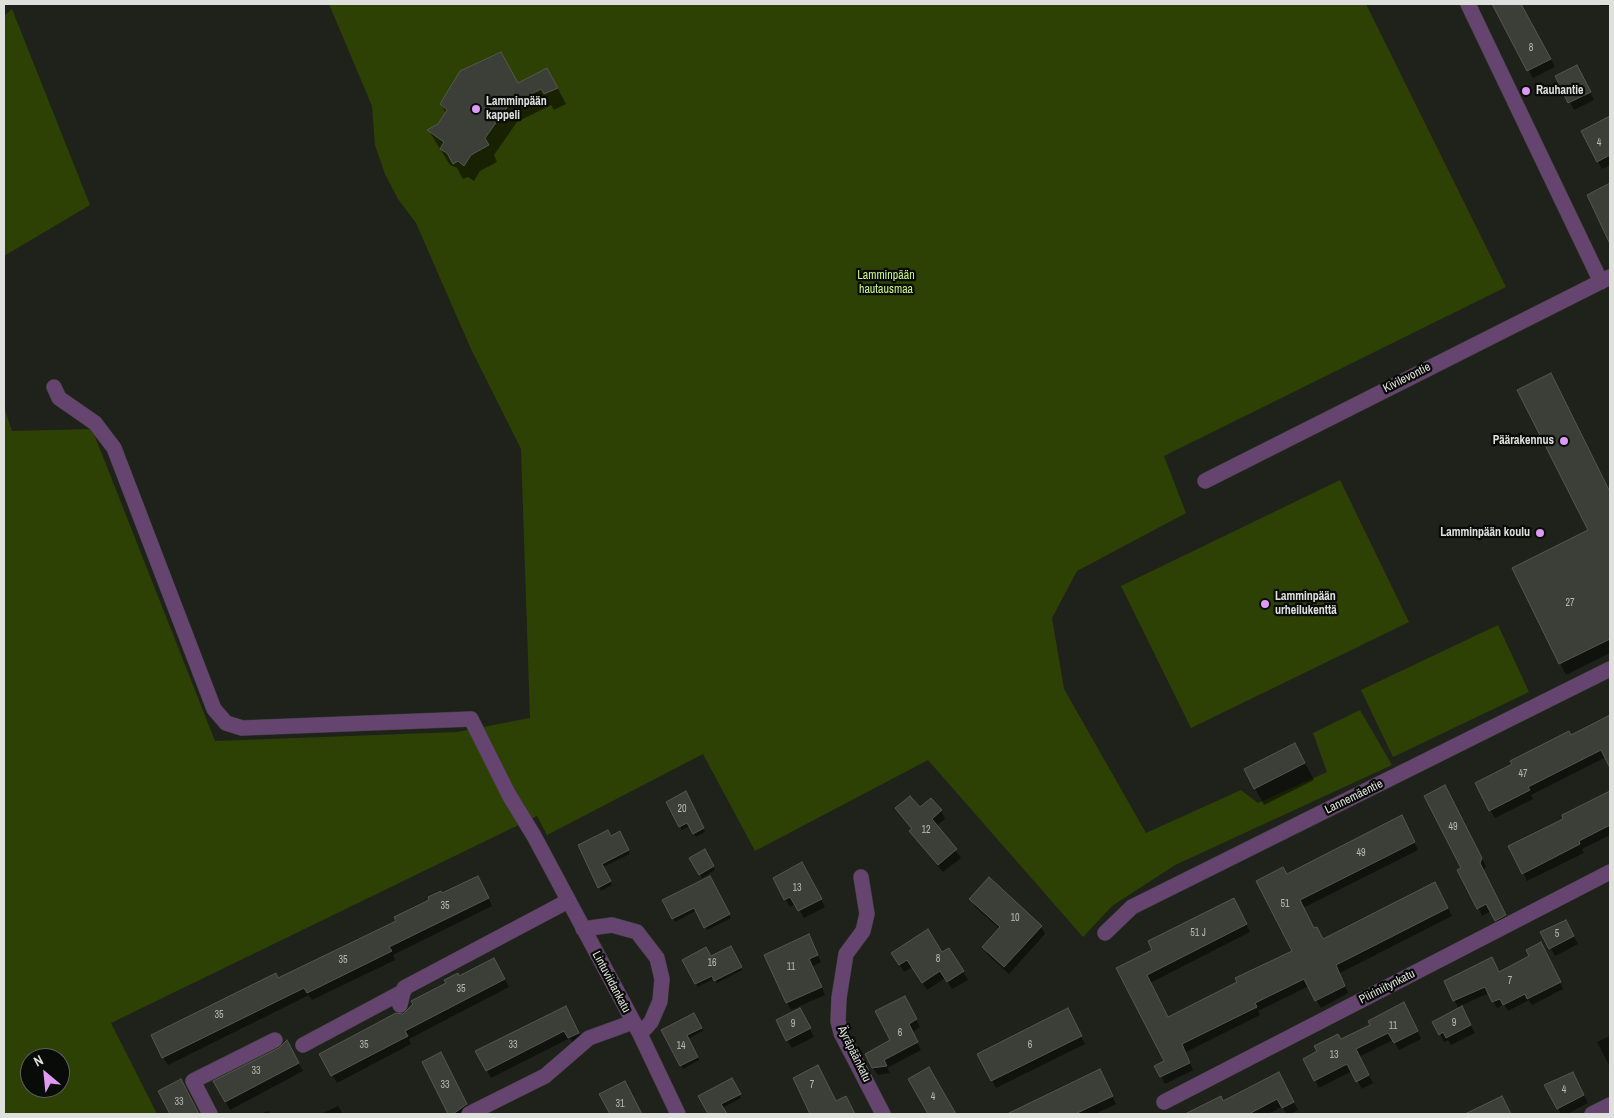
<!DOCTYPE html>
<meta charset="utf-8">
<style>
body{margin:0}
#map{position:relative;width:1614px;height:1118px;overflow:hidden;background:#1f221a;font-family:"Archivo Narrow",sans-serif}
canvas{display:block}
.frame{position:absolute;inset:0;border:5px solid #dee0db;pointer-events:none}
.north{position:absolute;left:20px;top:1048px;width:50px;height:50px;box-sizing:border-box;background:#090b08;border:1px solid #5e605c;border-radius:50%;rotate:332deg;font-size:14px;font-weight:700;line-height:20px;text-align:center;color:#dee0db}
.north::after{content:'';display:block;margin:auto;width:18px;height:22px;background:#dd99f3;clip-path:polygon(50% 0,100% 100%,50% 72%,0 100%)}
</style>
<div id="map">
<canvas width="1614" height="1118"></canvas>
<div class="frame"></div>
<div class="north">N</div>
</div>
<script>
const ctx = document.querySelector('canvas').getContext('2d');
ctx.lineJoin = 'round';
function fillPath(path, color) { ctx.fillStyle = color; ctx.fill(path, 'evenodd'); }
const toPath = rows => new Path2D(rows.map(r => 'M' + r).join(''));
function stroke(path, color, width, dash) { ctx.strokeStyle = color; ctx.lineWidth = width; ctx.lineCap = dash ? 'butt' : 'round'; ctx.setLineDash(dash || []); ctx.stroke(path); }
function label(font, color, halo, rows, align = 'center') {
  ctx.font = font + ' "Archivo Narrow",sans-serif'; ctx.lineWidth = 4.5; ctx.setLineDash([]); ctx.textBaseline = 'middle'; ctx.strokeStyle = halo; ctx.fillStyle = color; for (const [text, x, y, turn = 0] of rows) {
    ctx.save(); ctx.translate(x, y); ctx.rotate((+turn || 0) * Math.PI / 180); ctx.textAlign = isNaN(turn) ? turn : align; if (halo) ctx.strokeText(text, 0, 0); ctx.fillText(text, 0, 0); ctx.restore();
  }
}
const green = toPath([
 [329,4,1366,4,1506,287,1164,456,1186,513,1077,571,1052,618,1064,689,1146,833,1241,790,1258,803,1327,772,1313,733,1360,710,1392,765,1175,865,1112,906,1083,937,928,760,755,851,703,754,547,835,537,816,111,1023,157,1114,4,1114,4,407,12,431,92,429,215,741,457,732,530,718,521,449,471,349,416,223,398,199,385,174,375,145,372,106],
 [30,1058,60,1058,60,1088,30,1088],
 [12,9,90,205,4,256,4,16],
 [1340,480,1409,622,1191,728,1121,586],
 [1498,625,1529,692,1393,757,1361,690]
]);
const shadow = toPath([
 [1493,4,1520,4,1555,67,1533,78],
 [1600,4,1610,4,1610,6,1601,6],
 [1581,74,1594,100,1574,110,1557,77],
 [518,84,556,85,566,104,554,110,551,105,517,122,494,155,497,162,480,171,474,181,468,177,463,179,457,168,450,165,429,131,439,124,446,114,441,104],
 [1608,118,1610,121,1610,165,1602,169,1598,162],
 [1557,386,1610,493,1610,653,1566,675,1513,568,1589,531],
 [1610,716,1610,765,1606,757,1531,795,1533,799,1495,818,1490,810,1571,736],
 [1304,761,1314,780,1264,805,1245,769],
 [1610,792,1610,835,1582,849,1584,853,1527,881,1523,873,1565,819,1563,816],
 [685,793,705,832,696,837,690,826,682,830,667,802],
 [1449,795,1486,866,1483,871,1510,923,1500,928,1491,911,1482,916,1462,869],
 [897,809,941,811,945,819,936,826,961,858,943,872,916,839,911,832,913,830],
 [1406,824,1418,850,1303,908,1314,929,1323,941,1439,891,1452,916,1340,973,1348,993,1321,1008,1309,986,1258,1011,1260,1015,1186,1052,1193,1070,1165,1084,1156,1066,1165,1062,1118,968,1238,907,1250,932,1150,983,1168,1019,1239,983,1294,951,1286,876],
 [619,833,630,854,603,867,612,885,601,891,580,846],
 [704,851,715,870,702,878,691,858],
 [802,864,825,907,804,918,796,904,790,907,774,879],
 [710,878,731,918,707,930,697,910,675,922,664,901],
 [482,885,492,906,393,955,395,960,312,1000,309,995,168,1065,163,1057,278,979,397,921,442,895],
 [971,899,1041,927,1045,934,1009,974,988,955,983,947,1000,929,975,907],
 [1570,930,1578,944,1555,956,1542,932],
 [812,943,821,962,813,966,825,995,791,1010,765,956],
 [730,948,742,970,717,983,715,978,698,987,684,960,711,958],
 [949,949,968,980,952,989,945,978,927,990,912,967,904,972,897,961,942,954],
 [1544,950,1563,989,1532,1005,1529,1000,1508,1011,1504,1004,1497,1008,1489,993,1460,1006,1475,1033,1451,1045,1448,1040,1444,1042,1440,1034,1459,1009,1445,981,1499,973],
 [494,960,509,987,409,1039,411,1044,337,1083,321,1054,404,1015,459,977],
 [904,997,920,1027,912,1032,921,1050,887,1068,890,1073,878,1075,873,1068,892,1041],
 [1408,1012,1421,1039,1399,1050,1393,1040,1359,1057,1373,1083,1362,1089,1352,1071,1319,1088,1315,1080,1341,1041],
 [570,1015,583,1041,574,1045,570,1038,491,1078,477,1052],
 [694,1015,703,1031,688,1039,699,1060,683,1069,663,1030],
 [804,1017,814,1037,792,1048,787,1040],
 [1072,1018,1085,1044,996,1088,992,1080],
 [1610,1033,1610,1067,1597,1042,1610,1036],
 [291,1050,303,1071,230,1110,215,1082],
 [445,1062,471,1113,468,1114,449,1114,423,1063],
 [1099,1070,1116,1104,1095,1114,1011,1114],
 [732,1080,741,1098,722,1108,725,1114,709,1114,700,1096],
 [1282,1081,1298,1110,1290,1114,1287,1114,1282,1107,1268,1114,1196,1114,1195,1111],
 [1576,1081,1588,1103,1567,1114,1561,1114,1546,1085],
 [338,1106,343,1114,321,1114],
 [268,1111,270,1114,260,1114]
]);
const building = toPath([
 [1492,4,1521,4,1551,59,1527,71,1492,4],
 [501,52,518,83,547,68,558,88,544,94,541,89,508,106,485,138,489,145,471,155,464,166,458,161,453,164,447,153,440,149,444,142,427,130,438,124,447,110,440,104,460,71,501,52],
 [1577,65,1591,92,1568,103,1555,76,1577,65],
 [1610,116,1610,155,1597,162,1581,131,1610,116],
 [1610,183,1610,244,1587,195,1610,183],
 [1551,373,1610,492,1610,639,1559,664,1512,568,1588,530,1517,390,1551,373],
 [1610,715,1610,768,1601,750,1528,787,1530,790,1489,811,1475,783,1512,764,1510,761,1569,731,1571,735,1610,715],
 [1295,743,1305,763,1254,789,1244,769,1295,743],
 [1445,785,1482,858,1480,863,1506,915,1495,921,1486,904,1477,909,1457,870,1461,868,1424,796,1445,785],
 [686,791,704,828,693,834,687,823,679,827,666,802,686,791],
 [1610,791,1610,825,1579,841,1580,844,1522,874,1508,846,1563,819,1562,815,1610,791],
 [910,796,920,807,931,798,942,810,932,819,957,849,938,865,909,831,912,829,895,808,910,796],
 [1402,815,1415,842,1300,900,1314,928,1317,927,1323,939,1435,882,1448,908,1336,965,1345,986,1315,1001,1304,979,1255,1003,1257,1007,1182,1044,1190,1063,1160,1077,1154,1066,1164,1061,1116,968,1152,950,1148,941,1234,898,1247,924,1147,975,1168,1017,1237,982,1235,978,1292,951,1256,881,1283,867,1287,874,1402,815],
 [608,830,611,836,620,831,629,850,602,864,611,881,598,888,578,845,608,830],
 [705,849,714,866,699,875,689,858,705,849],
 [802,862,822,899,798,911,790,897,784,900,773,878,802,862],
 [478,876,489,898,389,947,392,951,307,993,304,988,162,1058,151,1035,276,973,278,978,396,921,394,917,429,900,428,897,441,891,442,893,478,876],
 [710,876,730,914,704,928,694,908,672,919,662,900,710,876],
 [989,877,1042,926,1004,967,982,947,1000,927,969,899,989,877],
 [1566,920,1574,936,1549,949,1540,932,1566,920],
 [928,929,942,952,949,948,964,971,947,982,940,971,922,983,907,960,899,965,891,953,928,929],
 [809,934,818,955,809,959,822,987,786,1003,764,955,809,934],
 [1541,942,1561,982,1527,999,1525,994,1503,1005,1500,999,1492,1002,1485,987,1453,1001,1444,981,1492,957,1499,972,1529,956,1526,950,1541,942],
 [731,946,742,967,714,981,712,976,695,984,682,960,706,947,711,956,731,946],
 [494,958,505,979,405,1031,408,1036,331,1076,319,1054,396,1013,403,1014,413,1004,411,1001,446,983,444,980,458,973,459,976,494,958],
 [905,996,917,1019,909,1024,918,1042,884,1060,887,1066,872,1068,865,1054,890,1040,875,1011,905,996],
 [1404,1002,1418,1031,1394,1043,1388,1033,1356,1049,1369,1075,1356,1082,1347,1064,1314,1081,1303,1059,1317,1051,1314,1046,1338,1034,1341,1039,1370,1025,1368,1021,1404,1002],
 [566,1006,579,1033,568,1038,564,1031,486,1071,475,1051,566,1006],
 [1462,1006,1471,1025,1446,1038,1443,1032,1439,1035,1432,1022,1462,1006],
 [800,1008,811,1028,786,1041,776,1020,800,1008],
 [1068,1008,1082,1036,991,1081,977,1054,1068,1008],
 [694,1013,702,1028,687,1035,698,1057,680,1066,661,1030,694,1013],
 [287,1040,299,1063,225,1102,213,1081,279,1048,287,1040],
 [441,1052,467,1104,453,1114,448,1114,422,1062,441,1052],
 [818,1065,836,1101,846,1096,855,1114,810,1114,793,1078,818,1065],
 [929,1067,956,1114,928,1114,908,1079,929,1067],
 [1100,1069,1113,1096,1075,1114,1007,1114,1100,1069],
 [1279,1072,1294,1102,1282,1108,1277,1099,1249,1114,1185,1114,1221,1096,1223,1101,1279,1072],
 [1573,1072,1584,1095,1557,1109,1544,1085,1573,1072],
 [732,1078,741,1094,721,1104,727,1114,708,1114,698,1096,732,1078],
 [181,1079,199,1114,170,1114,158,1091,181,1079],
 [625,1081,642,1114,610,1114,599,1094,625,1081],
 [1502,1096,1511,1114,1465,1114,1502,1096]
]);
const minor = toPath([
 [1468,4,1601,282],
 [54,387,59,398,95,423,114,448,214,709,226,723,242,728,471,719,509,795,534,836,640,1034,678,1114],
 [1205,481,1610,277],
 [861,877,867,914,863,931,846,954,839,998,838,1021,841,1033,883,1114],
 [583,929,612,925,637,932,657,958,662,979,660,1001,651,1022,640,1034],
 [1105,933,1132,907,1610,669],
 [400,1005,404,988,568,901],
 [303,1045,404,991],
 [1164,1102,1610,872],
 [210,1114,193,1081,275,1040],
 [469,1114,545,1076,589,1038,633,1022],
 [1592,1114,1610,1105]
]);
const markers = [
 [1526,91,5,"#dd99f3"],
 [476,109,5,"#dd99f3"],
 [1564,441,5,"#dd99f3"],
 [1540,533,5,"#dd99f3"],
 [1265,604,5,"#dd99f3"]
];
const numberNames = [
 ["8",1531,48],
 ["4",1599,143],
 ["27",1570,603],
 ["47",1523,774],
 ["20",682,809],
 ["49",1453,827],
 ["12",926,830],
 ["49",1361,853],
 ["13",797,888],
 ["51",1285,904],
 ["35",445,906],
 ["10",1015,918],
 ["51 J",1198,933],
 ["5",1557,934],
 ["8",938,959],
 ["35",343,960],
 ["16",712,963],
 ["11",791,967],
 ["7",1510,981],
 ["35",461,989],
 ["35",219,1015],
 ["9",1454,1023],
 ["9",793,1024],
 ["11",1393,1026],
 ["6",900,1033],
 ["35",364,1045],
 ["33",513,1045],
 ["6",1030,1045],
 ["14",681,1046],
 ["13",1334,1055],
 ["33",256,1071],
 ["33",445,1085],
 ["7",812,1085],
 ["4",1564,1090],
 ["4",933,1097],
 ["33",179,1102],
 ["31",620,1104]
];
const poiNames = [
 ["Rauhantie",1536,91],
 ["Lamminpään",486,102],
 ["kappeli",486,116],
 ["Päärakennus",1554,441,"right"],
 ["Lamminpään koulu",1530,533,"right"],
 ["Lamminpään",1275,597],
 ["urheilukenttä",1275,611]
];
const parkNames = [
 ["Lamminpään",886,276],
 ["hautausmaa",886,290]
];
const streetNames = [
 ["Kivilevontie",1407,378,-27],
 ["Lannemäentie",1354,797,-26],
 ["Lintuviidankatu",611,982,62],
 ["Piiriniitynkatu",1387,987,-27],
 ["Äyräpäänkatu",854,1054,64]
];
fillPath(green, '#2e4104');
fillPath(shadow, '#0007');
fillPath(building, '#3c3f37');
stroke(building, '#53574f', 1);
stroke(minor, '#3a3d35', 16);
stroke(minor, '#65456f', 15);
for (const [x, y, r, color] of markers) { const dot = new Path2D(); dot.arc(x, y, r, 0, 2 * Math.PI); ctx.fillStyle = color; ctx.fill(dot); stroke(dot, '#090b08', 2); }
label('10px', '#b6b8b2', null, numberNames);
label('bold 12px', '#dee0db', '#090b08', poiNames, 'left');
label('12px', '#ccf58b', '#090b08', parkNames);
label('12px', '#dee0db', '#090b08', streetNames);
</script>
